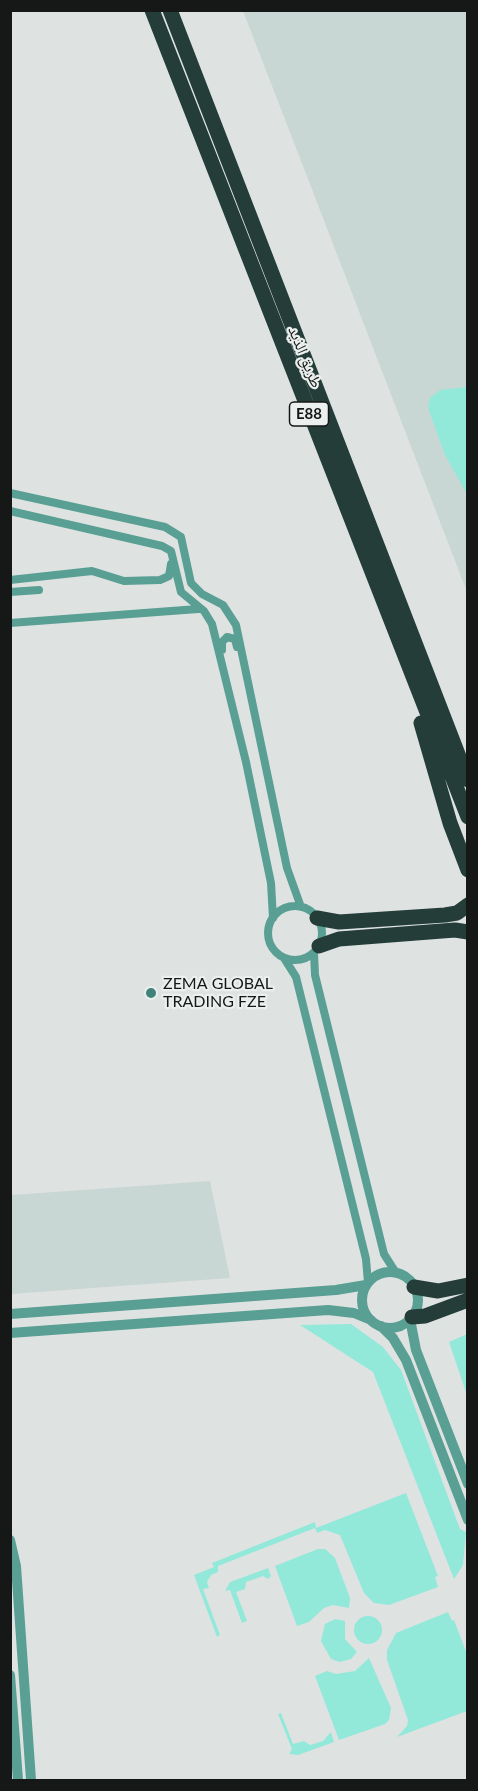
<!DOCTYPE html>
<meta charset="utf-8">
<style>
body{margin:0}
#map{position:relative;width:478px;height:1791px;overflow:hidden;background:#dee3e2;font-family:Lato,sans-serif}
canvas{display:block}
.frame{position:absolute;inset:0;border:12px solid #161817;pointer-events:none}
</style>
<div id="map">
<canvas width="478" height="1791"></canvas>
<div class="frame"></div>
</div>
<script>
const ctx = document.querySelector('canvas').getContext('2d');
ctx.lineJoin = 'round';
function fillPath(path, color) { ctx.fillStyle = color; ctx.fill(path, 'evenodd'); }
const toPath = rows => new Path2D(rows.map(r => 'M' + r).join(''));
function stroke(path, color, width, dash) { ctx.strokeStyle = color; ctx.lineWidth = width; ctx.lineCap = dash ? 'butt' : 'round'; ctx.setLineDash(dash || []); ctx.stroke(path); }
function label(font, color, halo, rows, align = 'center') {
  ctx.font = font + ' Lato,"Noto Naskh Arabic",sans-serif'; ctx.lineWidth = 4.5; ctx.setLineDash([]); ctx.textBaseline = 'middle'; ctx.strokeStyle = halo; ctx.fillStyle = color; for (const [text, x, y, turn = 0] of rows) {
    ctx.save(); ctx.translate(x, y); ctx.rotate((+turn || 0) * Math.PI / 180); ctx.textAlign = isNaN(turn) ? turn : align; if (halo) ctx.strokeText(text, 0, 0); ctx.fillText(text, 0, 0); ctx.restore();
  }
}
const built = toPath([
 [243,11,467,11,467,592,303,166],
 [210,1181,230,1278,11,1294,11,1195]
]);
const green = toPath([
 [467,387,468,387,467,494,445,455,428,408,430,398,440,390],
 [351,1324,383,1347,401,1370,460,1529,466,1532,463,1565,454,1579,373,1372,300,1325],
 [467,1334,467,1395,449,1342],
 [406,1493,438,1576,435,1577,438,1587,389,1605,374,1603,364,1593,340,1535,325,1530,317,1533,315,1528,218,1566,218,1572,211,1575,207,1582,209,1588,203,1589,220,1635,217,1637,194,1575,214,1567,212,1563,315,1522,316,1528],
 [318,1549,325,1549,335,1558,350,1598,349,1608,333,1605,324,1608,309,1622,297,1626,275,1566],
 [268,1568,271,1576,268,1579,263,1576,246,1582,245,1589,236,1592,247,1621,242,1623,230,1590,225,1591,230,1582],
 [448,1612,452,1621,454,1620,467,1654,467,1711,397,1737,407,1726,408,1720,387,1660,387,1650,396,1633],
 '354 1630a14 14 0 1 1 28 0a14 14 0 1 1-28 0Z',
 [335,1619,345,1621,345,1639,357,1652,351,1659,340,1662,331,1659,321,1641,325,1624],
 [369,1658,391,1708,389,1720,385,1724,339,1740,315,1676,327,1671,336,1674,355,1671],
 [281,1713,293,1744,304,1741,310,1745,323,1741,331,1732,334,1742,298,1755,289,1754,292,1749,278,1714]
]);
const minor = toPath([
 [10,493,165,527,181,537,191,583,202,594,223,605,236,625,287,868,301,907],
 [10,511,162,546,171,551,181,592,204,611,212,624,246,762,271,883,273,918],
 [10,580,92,571,124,581,160,580,169,576,171,564],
 [10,592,39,590],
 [10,623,198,609],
 [222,650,222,642,227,637,235,639,237,647],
 '268 933a27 27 0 1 1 54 0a27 27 0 1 1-54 0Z',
 [314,953,315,975,384,1254,396,1273],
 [284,958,296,977,366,1259,368,1283]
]);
const tertiary = toPath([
 '362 1300a28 28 0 1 1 56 0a28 28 0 1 1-56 0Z',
 [10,1314,336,1290,366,1285],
 [410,1319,416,1350,468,1484],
 [381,1326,393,1338,406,1360,468,1520],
 [10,1333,328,1310,354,1313,371,1320],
 [10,1540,16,1566,31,1780],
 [10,1675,18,1780]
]);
const motorway = toPath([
 [152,10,468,817],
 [170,10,468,780],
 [421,723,450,823,468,870],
 [317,918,339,922,445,915,457,913,468,905],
 [319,946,339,939,455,930,468,932],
 [414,1287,438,1291,468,1285],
 [412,1317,425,1316,468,1300]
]);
const markers = [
 [151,993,6,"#408479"]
];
const shields = [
 [309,414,39]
];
const shieldNames = [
 ["E88",309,414]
];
const streetNames = [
 ["طريق الذيد",305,357,68]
];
const poiNames = [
 ["ZEMA GLOBAL",163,984],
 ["TRADING FZE",163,1002]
];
fillPath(built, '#c9d7d4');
fillPath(green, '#92e8d9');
stroke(minor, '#599f93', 8);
stroke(tertiary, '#599f93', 10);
stroke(motorway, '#243d39', 15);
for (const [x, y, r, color] of markers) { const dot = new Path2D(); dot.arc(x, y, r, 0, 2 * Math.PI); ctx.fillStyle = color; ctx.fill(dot); stroke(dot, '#ebf0ef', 2); }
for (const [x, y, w] of shields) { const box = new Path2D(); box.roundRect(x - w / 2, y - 12, w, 24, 4.5); ctx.fillStyle = '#ebf0ef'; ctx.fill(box); stroke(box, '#161817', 1.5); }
label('bold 15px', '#161817', null, shieldNames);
label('16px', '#161817', '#ebf0ef', streetNames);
label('16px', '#161817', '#ebf0ef', poiNames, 'left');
</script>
